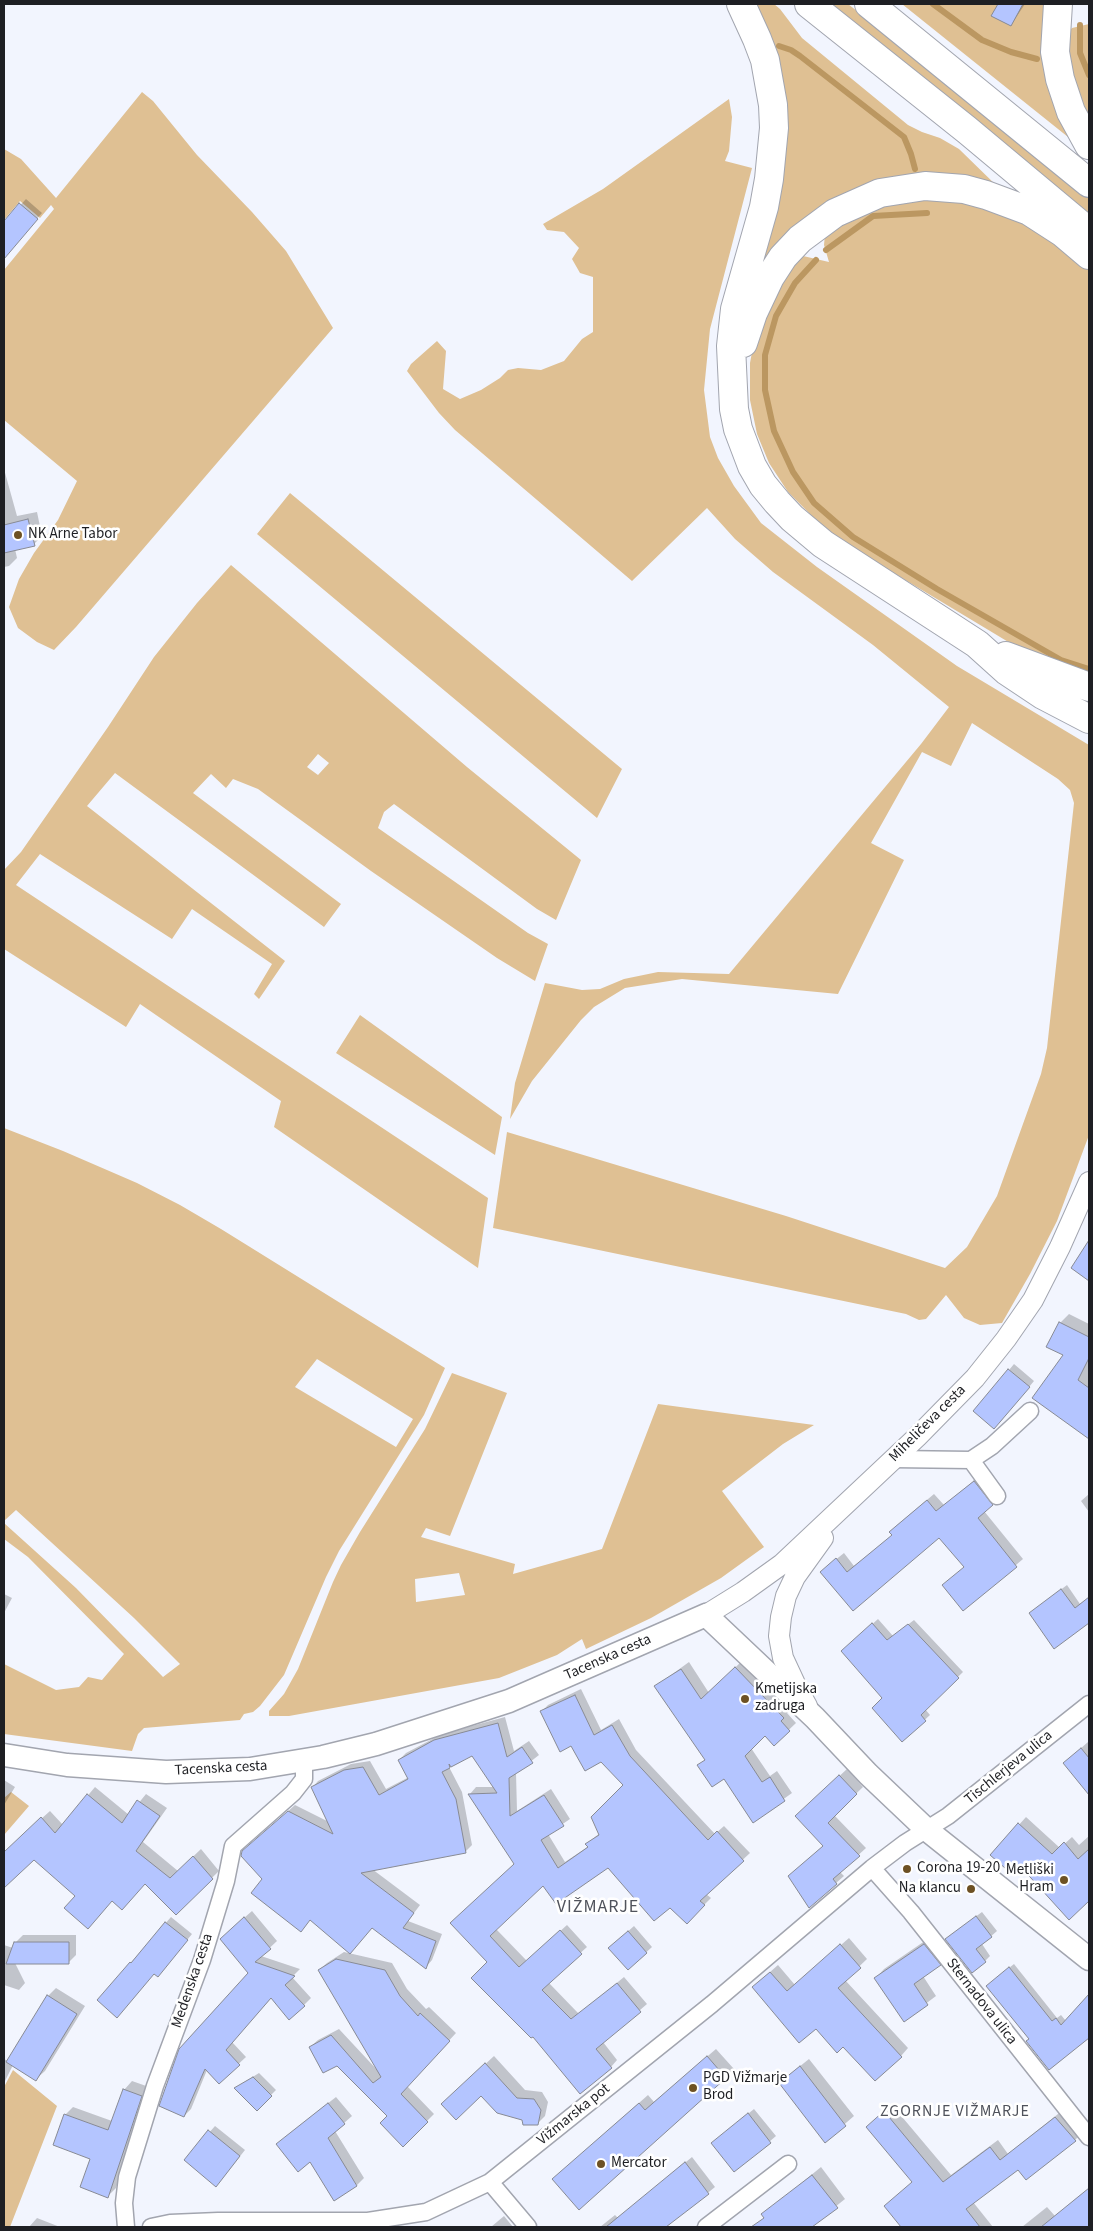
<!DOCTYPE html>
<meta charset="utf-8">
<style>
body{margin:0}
#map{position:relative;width:1093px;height:2231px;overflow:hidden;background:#f2f5fe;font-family:"Source Sans 3",sans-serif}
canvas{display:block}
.frame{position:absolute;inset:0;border:5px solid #1e1f23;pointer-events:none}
</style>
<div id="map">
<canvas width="1093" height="2231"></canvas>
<div class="frame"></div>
</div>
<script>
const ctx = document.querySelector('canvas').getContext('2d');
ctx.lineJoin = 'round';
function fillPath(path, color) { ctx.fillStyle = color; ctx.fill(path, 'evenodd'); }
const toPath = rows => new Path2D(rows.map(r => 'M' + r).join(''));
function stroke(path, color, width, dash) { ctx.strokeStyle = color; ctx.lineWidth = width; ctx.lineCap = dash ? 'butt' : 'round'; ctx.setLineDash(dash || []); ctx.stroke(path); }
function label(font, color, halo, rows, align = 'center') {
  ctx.font = font + ' "Source Sans 3",sans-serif'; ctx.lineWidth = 5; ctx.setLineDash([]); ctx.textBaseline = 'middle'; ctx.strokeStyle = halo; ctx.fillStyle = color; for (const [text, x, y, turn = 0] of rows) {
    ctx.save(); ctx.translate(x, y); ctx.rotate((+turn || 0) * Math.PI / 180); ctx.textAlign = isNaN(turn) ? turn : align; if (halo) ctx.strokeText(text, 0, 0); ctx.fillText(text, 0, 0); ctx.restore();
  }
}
const green = toPath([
 [751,4,774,4,780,9,802,38,908,125,922,132,940,138,959,149,1000,189,891,179,750,294,772,213],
 [829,4,848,4,956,89,1089,199,1089,219],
 [902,4,1050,4,1072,139,1068,137],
 [1089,24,1089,124,1077,100,1066,36,1072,28],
 [142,92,153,101,197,155,252,212,286,251,333,328,76,627,54,650,37,642,18,628,9,607,19,579,34,553,58,520,77,481,4,420,4,270,54,209,51,205,40,218,20,201,4,220,4,149,21,159,56,198],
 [729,99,732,117,729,151,725,161,752,168,710,329,704,390,710,437,718,458,734,486,761,523,817,567,957,666,1089,745,1089,1135,1057,1221,1030,1274,1002,1323,980,1325,964,1318,946,1295,926,1319,919,1320,906,1314,493,1228,507,1132,786,1216,945,1268,967,1247,997,1196,1041,1074,1047,1048,1074,803,1070,790,1058,779,972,723,951,766,922,752,871,843,904,860,838,994,682,979,625,988,594,1007,581,1020,532,1081,510,1119,515,1083,545,983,582,990,600,989,624,979,658,972,729,974,921,744,949,707,873,645,773,572,735,539,707,508,632,581,455,430,439,413,407,371,411,364,437,341,446,351,443,389,460,399,481,390,500,378,508,370,518,368,541,370,564,361,582,339,593,332,593,277,580,273,572,259,579,248,564,232,547,230,543,224,603,189],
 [953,196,1019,215,1089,264,1089,677,1030,655,847,545,817,521,788,492,769,463,757,434,750,400,750,363,755,336,794,258,803,256,829,262,824,245,825,234,832,225,893,198],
 [290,493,622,769,597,818,257,534],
 [231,565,467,767,581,860,556,920,537,909,394,804,384,812,378,828,528,933,548,944,535,981,497,958,371,871,258,789,233,779,226,788,211,774,193,793,341,904,324,927,115,773,87,806,285,961,259,999,254,994,272,964,192,909,172,939,40,854,16,885,488,1198,478,1268,274,1127,281,1101,140,1004,126,1027,4,949,4,870,21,852,108,727,154,657,197,603],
 [318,754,329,763,318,775,307,767],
 [360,1015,502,1117,495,1155,336,1053],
 [4,1128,63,1151,137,1183,180,1205,221,1229,445,1368,424,1415,339,1551,326,1577,284,1675,260,1706,253,1712,244,1714,240,1720,144,1728,138,1734,132,1751,4,1734,4,1664,56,1690,79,1687,88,1677,102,1680,124,1654,28,1557,4,1539,4,1523,76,1588,163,1677,180,1664,134,1618,16,1510,4,1521],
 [317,1359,413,1419,396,1447,295,1387],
 [452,1373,507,1393,450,1536,426,1528,421,1537,515,1564,513,1574,602,1549,658,1404,814,1425,783,1444,722,1491,764,1547,721,1578,651,1618,586,1649,582,1639,557,1655,499,1678,289,1716,269,1716,269,1711,284,1694,298,1669,333,1582,341,1565,360,1532,425,1429],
 [459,1573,465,1595,416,1602,415,1579],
 [11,1792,29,1806,4,1835,4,1798],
 [13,2070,57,2106,10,2227,4,2227,4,2087]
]);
const shadow = toPath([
 [999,4,1025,4,1011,25,993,15],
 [26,199,42,213,4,257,4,223],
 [4,469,17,516,37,512,42,536,34,544,15,549,17,558,9,566,4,567],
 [1069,1314,1089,1324,1089,1437,1034,1397,1065,1355,1060,1323],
 [1014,1364,1034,1381,1000,1422,975,1411],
 [981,1475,999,1498,984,1511,1023,1559,964,1609,965,1566,939,1536,853,1610,829,1565,844,1553,854,1566,893,1535,890,1532,897,1525,934,1494,944,1505],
 [1089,1494,1089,1512,1081,1501],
 [1067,1585,1080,1604,1089,1597,1089,1622,1055,1647,1030,1613],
 [4,1594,12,1598,4,1613],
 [878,1619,893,1636,914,1620,963,1672,925,1709,930,1715,903,1740,884,1698,848,1646],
 [743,1660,790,1710,787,1713,796,1723,774,1744,765,1734,751,1748,770,1776,777,1771,792,1793,753,1821,724,1777,699,1765,706,1759,656,1686,689,1662,709,1693],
 [581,1689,601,1730,619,1719,636,1750,715,1834,724,1826,750,1853,706,1894,711,1898,687,1922,670,1906,609,1866,544,1884,496,1929,527,1961,567,1925,587,1947,548,1982,579,2014,624,1977,647,2004,603,2042,617,2060,611,2067,488,1962,452,1923,515,1864,470,1794,476,1787,495,1787,473,1754,449,1767,462,1792,472,1845,466,1851,372,1869,420,1905,408,1921,442,1934,432,1960,426,1967,373,1927,350,1952,263,1879,250,1845,295,1805,329,1822,312,1788,318,1781,351,1764,370,1761,386,1789,409,1777,399,1760,406,1753,442,1734,505,1717,514,1751,529,1741,539,1755,516,1773,517,1811,551,1789,570,1819,548,1834,565,1862,589,1846,586,1844,600,1833,625,1785,601,1760,571,1745,542,1711,548,1705],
 [1088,1742,1089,1743,1089,1793,1064,1763],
 [847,1769,863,1787,834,1815,866,1848,840,1872,844,1876,810,1906,797,1869,824,1845,804,1809],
 [4,1780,15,1787,4,1805],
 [95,1787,129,1815,146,1794,167,1808,143,1842,178,1871,201,1849,219,1871,176,1913,146,1882,113,1900,76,1896,34,1858,4,1886,4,1852,50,1811,63,1825],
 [1026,1817,1060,1848,1072,1837,1079,1845,1089,1836,1089,1899,1069,1918,1021,1865,992,1855],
 [252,1911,277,1941,261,1956,300,1969,292,1977,311,1998,304,2005,272,1997,232,2042,246,2057,219,2082,207,2070,191,2109,184,2116,161,2106,250,1973,228,1932],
 [982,1912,997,1931,982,1944,990,1956,985,1961,952,1934],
 [171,1917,192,1934,163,1970,98,2000],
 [634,1926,652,1947,628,1969,615,1943],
 [23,1935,76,1935,76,1955,68,1963,15,1963,25,1983,19,1990,4,1985,4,1945,13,1948,15,1943],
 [932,1936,948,1956,923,1976,936,1996,904,2020,876,1978,884,1969],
 [849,1938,867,1959,845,1980,908,2048,901,2056,843,2045,816,2027,761,1980,778,1965,795,1985],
 [344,1952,392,1963,407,1989,426,2009,429,2007,456,2033,407,2086,434,2114,403,2145,389,2116,337,2064,310,2047,318,2040,339,2029,380,2073,319,1970,327,1963],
 [1014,1964,1057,2018,1061,2015,1066,2021,1087,1999,1089,2002,1089,2037,1049,2068,991,1982],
 [56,1988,85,2006,45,2071,36,2079,13,2065,4,2083,4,2059,8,2061,48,1996],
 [716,2049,734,2069,725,2078,562,2171,648,2095,654,2102],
 [494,2056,525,2090,542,2092,548,2102,545,2116,537,2124,523,2119,481,2094,451,2096],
 [809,2059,854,2116,825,2141,789,2075],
 [259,2073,276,2090,257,2109,235,2088],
 [132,2081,149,2087,116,2188,108,2196,92,2158,65,2115,73,2107,112,2121,124,2090],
 [336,2097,352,2116,335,2131,364,2178,357,2185,311,2160,285,2137],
 [892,2105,951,2175,998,2140,1008,2154,1063,2110,1082,2133,1075,2140,1018,2168,973,2202,993,2227,903,2227,885,2206,913,2182,875,2120],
 [754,2109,776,2136,735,2171,718,2138],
 [215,2126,245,2150,221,2180,185,2160],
 [692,2157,715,2187,666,2227,600,2227,615,2215,618,2218],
 [821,2167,845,2199,810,2227,785,2227,770,2209],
 [1089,2188,1089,2227,1022,2227,1047,2207,1055,2216],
 [504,2216,513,2227,491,2227],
 [37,2218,60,2227,29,2227]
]);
const stream = toPath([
 [933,4,982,40,1011,52,1037,59],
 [1080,25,1080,53,1089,75],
 [779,46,791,50,800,56,904,137,911,154,915,169],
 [826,250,873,216,927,213],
 [816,260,795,283,776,316,765,355,765,390,774,431,793,472,814,503,853,537,937,589,1061,660,1089,669]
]);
const building = toPath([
 [998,4,1023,4,1011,26,991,16,998,4],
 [19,203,38,219,4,259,4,221,19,203],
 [28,519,35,546,4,553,4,525,28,519],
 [1089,1240,1089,1281,1071,1268,1089,1240],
 [1059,1322,1089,1337,1089,1358,1078,1380,1089,1388,1089,1439,1032,1398,1063,1355,1046,1347,1059,1322],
 [1008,1369,1030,1387,994,1429,973,1411,1008,1369],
 [974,1481,993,1505,978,1518,1017,1567,963,1611,942,1585,964,1567,939,1538,853,1611,820,1572,836,1558,847,1572,892,1535,889,1532,927,1500,936,1511,974,1481],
 [1061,1589,1075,1608,1089,1597,1089,1623,1054,1649,1029,1613,1061,1589],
 [872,1623,887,1640,908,1624,959,1678,921,1715,926,1721,902,1742,872,1708,882,1698,841,1651,872,1623],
 [735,1667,784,1718,781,1721,790,1731,774,1746,765,1736,745,1756,762,1782,770,1777,785,1801,753,1823,724,1779,712,1787,697,1765,705,1760,654,1686,681,1669,701,1699,735,1667],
 [575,1695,594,1735,612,1725,630,1756,708,1840,717,1831,744,1861,700,1901,705,1905,687,1924,670,1908,654,1921,608,1868,556,1904,543,1886,490,1936,519,1967,560,1930,582,1954,542,1990,571,2019,617,1983,641,2012,596,2049,612,2068,580,2094,533,2037,531,2038,471,1978,487,1962,450,1923,514,1864,468,1794,497,1793,472,1756,451,1767,449,1764,450,1768,442,1772,456,1799,466,1853,361,1873,414,1913,403,1928,436,1941,426,1969,372,1928,350,1954,310,1920,301,1932,251,1893,262,1879,241,1856,242,1851,288,1811,333,1834,311,1787,344,1770,363,1767,379,1795,408,1779,398,1760,434,1740,498,1723,507,1757,522,1747,533,1763,509,1778,510,1816,544,1795,564,1826,541,1840,558,1868,588,1847,585,1844,599,1835,591,1817,623,1785,601,1762,585,1771,571,1746,560,1752,540,1711,575,1695],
 [1081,1748,1089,1758,1089,1795,1063,1763,1081,1748],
 [839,1775,857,1794,828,1823,860,1856,833,1879,837,1884,809,1908,788,1876,823,1846,795,1816,839,1775],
 [87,1794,122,1823,137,1800,160,1816,136,1851,170,1878,193,1856,213,1879,176,1915,145,1884,122,1910,112,1901,88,1929,64,1908,75,1896,34,1860,4,1888,4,1852,41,1817,55,1833,87,1794],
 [1018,1823,1052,1854,1064,1842,1078,1859,1089,1849,1089,1901,1069,1920,1021,1867,1013,1875,990,1855,1018,1823],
 [976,1916,992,1937,976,1949,986,1962,972,1973,945,1939,976,1916],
 [244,1917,271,1949,255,1962,295,1976,285,1985,305,2006,289,2020,271,1998,226,2050,240,2065,219,2084,205,2069,184,2117,159,2106,179,2049,248,1973,220,1939,244,1917],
 [165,1922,188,1940,158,1977,154,1974,117,2018,97,2000,130,1962,131,1963,165,1922],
 [628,1931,647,1953,628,1970,608,1948,628,1931],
 [14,1942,69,1942,69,1964,6,1964,14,1942],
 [840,1944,861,1968,838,1988,902,2057,875,2081,843,2047,837,2053,816,2029,799,2043,752,1987,770,1972,787,1991,840,1944],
 [924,1944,941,1965,914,1984,928,2005,904,2022,874,1978,924,1944],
 [336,1959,385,1970,400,1996,418,2016,420,2013,450,2041,401,2094,428,2122,403,2147,380,2123,387,2116,337,2066,323,2073,309,2047,331,2035,373,2083,381,2077,318,1970,336,1959],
 [1009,1967,1052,2021,1056,2018,1061,2025,1089,1994,1089,2038,1049,2070,1026,2041,1029,2039,986,1986,1009,1967],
 [47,1995,77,2014,36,2081,6,2062,47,1995],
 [707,2056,726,2078,579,2210,552,2179,639,2103,645,2110,707,2056],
 [485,2063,517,2098,534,2099,541,2110,538,2125,523,2125,522,2120,497,2113,481,2096,456,2120,441,2104,485,2063],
 [800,2066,846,2126,825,2143,779,2083,800,2066],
 [253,2077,272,2096,257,2111,234,2088,253,2077],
 [123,2089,142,2096,108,2198,80,2187,90,2159,53,2145,64,2114,108,2130,123,2089],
 [328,2103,345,2124,328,2138,357,2186,334,2201,310,2162,298,2172,276,2144,328,2103],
 [884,2111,943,2182,990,2147,1000,2160,1055,2117,1076,2141,1026,2180,1018,2170,966,2209,980,2227,901,2227,884,2206,912,2182,866,2127,884,2111],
 [748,2113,771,2143,734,2172,711,2143,748,2113],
 [208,2130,240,2156,216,2187,184,2160,208,2130],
 [685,2162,709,2194,666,2227,606,2227,685,2162],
 [812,2175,838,2208,812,2227,751,2227,764,2218,761,2214,812,2175],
 [1089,2188,1089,2227,1041,2227,1089,2188]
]);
const minor = toPath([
 [893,1459,971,1460,992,1446,1030,1411],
 [971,1460,997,1496],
 [872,1868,911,1912,1089,2137],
 [490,2182,528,2227],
 [126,2227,124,2203,127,2177,155,2086,202,1960,226,1881,233,1846,293,1793,304,1779,304,1761],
 [151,2227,170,2223,218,2221,368,2221,426,2212,490,2182,712,2004,872,1868,905,1843,948,1816,1089,1704],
 [706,2227,788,2164]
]);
const tertiary = toPath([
 [706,1615,743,1592,782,1564,917,1437,975,1378,1006,1339,1033,1300,1060,1247,1089,1182],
 [807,1706,796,1686,783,1658,779,1636,781,1617,786,1596,795,1577,823,1538]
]);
const secondary = toPath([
 [4,1755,67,1765,166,1772,250,1769,323,1757,376,1744,509,1701,706,1615,815,1718,868,1774,927,1830,1089,1959]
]);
const motorway = toPath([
 [741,4,757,39,765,60,773,105,774,128,769,179,764,207,735,309,731,346,734,409,738,429,752,466,763,485,777,502,792,518,823,544,977,644,1007,671,1043,695,1089,719],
 [809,4,967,130,1089,232],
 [869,4,1089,183],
 [1058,4,1055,52,1060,79,1071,112,1089,145],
 [743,343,753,313,770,277,783,257,800,239,835,213,880,193,925,186,964,189,986,195,1029,211,1063,233,1089,255],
 [1006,656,1089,687]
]);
const markers = [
 [18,535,5,"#6d5124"],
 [745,1699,5,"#6d5124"],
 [907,1869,5,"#6d5124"],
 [1064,1880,5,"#6d5124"],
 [971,1889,5,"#6d5124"],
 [693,2088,5,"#6d5124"],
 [601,2164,5,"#6d5124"]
];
const poiNames = [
 ["NK Arne Tabor",28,535],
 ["Kmetijska",755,1690],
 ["zadruga",755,1707],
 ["Corona 19-20",917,1869],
 ["Metliški",1054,1871,"right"],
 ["Hram",1054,1888,"right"],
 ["Na klancu",961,1889,"right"],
 ["PGD Vižmarje",703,2079],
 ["Brod",703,2096],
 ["Mercator",611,2164]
];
const streetNames = [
 ["Miheličeva cesta",928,1424,-45],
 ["Tacenska cesta",608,1658,-24],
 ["Tischlerjeva ulica",1009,1768,-39],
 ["Tacenska cesta",221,1769,-3],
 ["Medenska cesta",193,1981,-71],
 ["Sternadova ulica",981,2002,52],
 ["Vižmarska pot",574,2115,-39]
];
const neighbourhoodNames = [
 ["ZGORNJE VIŽMARJE",955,2112]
];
const quarterNames = [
 ["VIŽMARJE",598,1908]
];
fillPath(green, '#dfc093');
fillPath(shadow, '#0003');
stroke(stream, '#bb9761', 6);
fillPath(building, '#b4c5ff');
stroke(building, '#878a94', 1);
stroke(minor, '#a2a5af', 19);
stroke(tertiary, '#a2a5af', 22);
stroke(secondary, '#a2a5af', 25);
stroke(motorway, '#a2a5af', 30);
stroke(minor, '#fff', 16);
stroke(tertiary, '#fff', 20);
stroke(secondary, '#fff', 22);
stroke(motorway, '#fff', 28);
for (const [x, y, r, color] of markers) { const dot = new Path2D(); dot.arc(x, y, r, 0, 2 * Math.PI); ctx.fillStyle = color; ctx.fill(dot); stroke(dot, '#fff', 2); }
label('15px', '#1e1f23', '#fff', poiNames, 'left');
label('15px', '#1e1f23', '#fff', streetNames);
ctx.letterSpacing = '1px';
label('16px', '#50535c', '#fff', neighbourhoodNames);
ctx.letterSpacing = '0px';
ctx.letterSpacing = '1px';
label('18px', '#50535c', '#fff', quarterNames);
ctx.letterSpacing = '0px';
</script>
